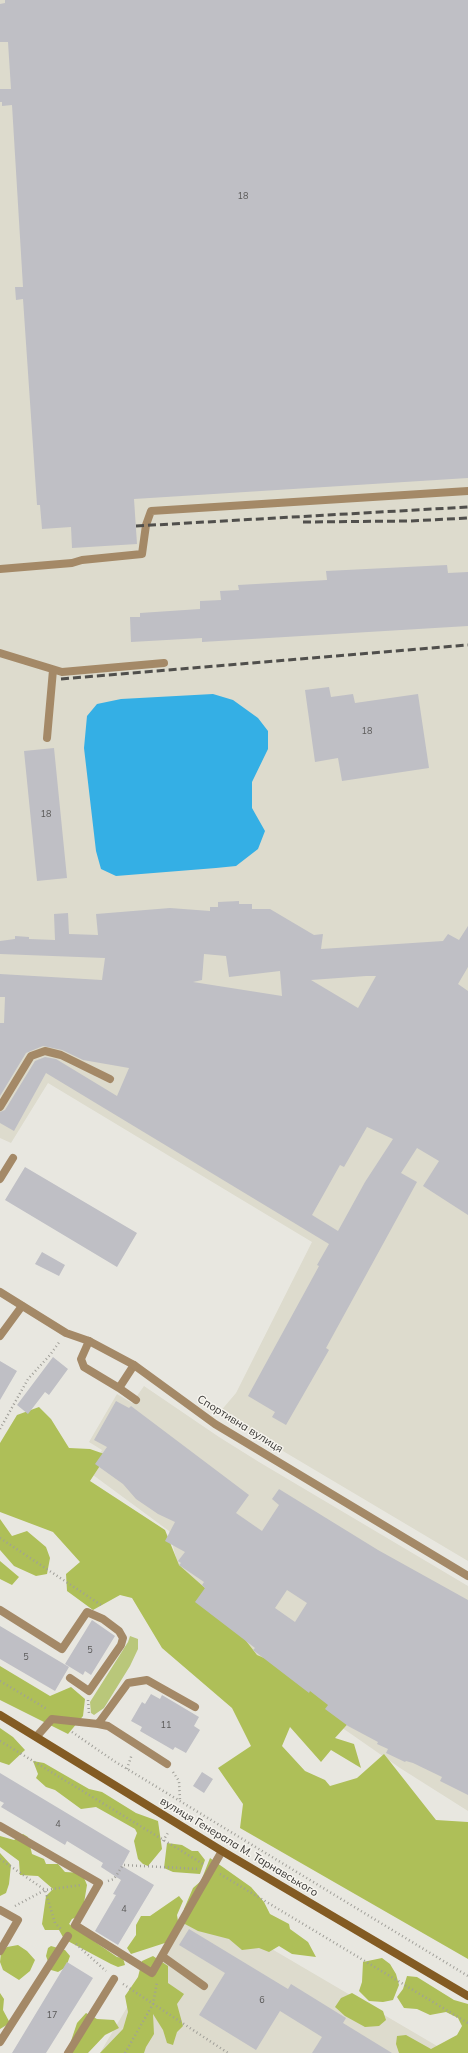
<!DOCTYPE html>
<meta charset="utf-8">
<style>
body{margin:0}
canvas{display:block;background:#e8e7e0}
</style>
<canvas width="468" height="2053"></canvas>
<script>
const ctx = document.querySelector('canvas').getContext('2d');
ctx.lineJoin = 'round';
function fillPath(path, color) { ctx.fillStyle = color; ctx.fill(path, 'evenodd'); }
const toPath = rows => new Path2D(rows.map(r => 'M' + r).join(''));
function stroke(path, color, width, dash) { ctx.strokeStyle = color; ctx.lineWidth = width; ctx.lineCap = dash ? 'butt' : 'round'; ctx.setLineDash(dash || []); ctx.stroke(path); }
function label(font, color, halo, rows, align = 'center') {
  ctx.font = font + ' Mulish,sans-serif'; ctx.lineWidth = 3; ctx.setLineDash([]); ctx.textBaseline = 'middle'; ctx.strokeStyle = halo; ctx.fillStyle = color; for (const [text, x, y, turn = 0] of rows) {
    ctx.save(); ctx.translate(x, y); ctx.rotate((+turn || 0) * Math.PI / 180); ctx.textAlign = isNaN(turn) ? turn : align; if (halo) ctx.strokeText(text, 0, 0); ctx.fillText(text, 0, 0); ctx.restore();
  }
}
const built = toPath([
 [0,0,468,0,468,1561,219,1413,236,1393,312,1242,48,1083,11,1143,0,1138],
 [144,1386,219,1437,259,1462,468,1586,468,1811,400,1768,341,1727,189,1607,169,1531,89,1472,102,1450,89,1442,117,1394,132,1403],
 [190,1901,449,2053,100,2053]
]);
const green = toPath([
 [130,1636,138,1639,138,1649,130,1666,104,1708,94,1715,91,1713,90,1702,128,1642]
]);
const forest = toPath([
 [39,1407,51,1419,69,1448,90,1449,107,1455,90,1481,165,1530,179,1565,205,1588,257,1655,325,1684,353,1718,335,1738,354,1744,361,1768,331,1750,321,1762,290,1727,282,1746,305,1771,325,1780,330,1786,357,1778,384,1754,436,1820,468,1822,468,1959,240,1828,243,1804,218,1768,251,1746,232,1708,162,1648,132,1598,120,1595,93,1610,67,1591,66,1574,80,1562,53,1532,0,1512,0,1443,17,1415],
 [0,1519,12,1536,27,1531,46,1547,50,1558,47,1574,36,1576,14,1566,0,1550],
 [0,1561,19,1577,12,1585,0,1579],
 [0,1666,50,1696,71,1687,85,1699,83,1716,68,1734,0,1700],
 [0,1728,13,1737,25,1750,9,1765,0,1762],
 [33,1761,44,1763,89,1789,102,1792,136,1813,158,1821,162,1849,148,1866,143,1864,138,1859,134,1841,137,1833,135,1829,96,1807,81,1809,55,1790,46,1787,36,1778,38,1774],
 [23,1834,28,1837,32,1854,44,1859,46,1864,58,1864,65,1872,82,1873,87,1885,84,1903,77,1917,72,1919,69,1924,117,1957,123,1958,125,1965,118,1967,111,1964,64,1939,59,1930,45,1930,42,1924,46,1896,53,1889,38,1876,20,1875,19,1861,0,1847,0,1836,14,1840],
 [167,1843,182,1845,192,1851,198,1851,205,1860,200,1874,173,1872,164,1868],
 [0,1853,11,1865,9,1884,6,1893,0,1896],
 [210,1858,251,1887,264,1902,270,1914,289,1924,290,1929,308,1942,316,1957,292,1954,279,1946,269,1952,259,1948,242,1950,229,1939,198,1931,183,1923,184,1909,193,1888,201,1881],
 [179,1896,183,1901,177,1915,179,1927,168,1942,131,1954,127,1948,136,1935,136,1925,141,1916,150,1916],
 [18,1945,27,1951,35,1960,30,1971,19,1980,3,1970,0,1962,1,1953,7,1947],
 [51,1946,65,1950,70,1956,66,1967,58,1972,51,1970,46,1956,48,1948],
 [153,1956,168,1966,168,1983,184,1994,177,2004,183,2026,177,2032,173,2045,167,2043,163,2030,153,2014,154,2034,146,2047,144,2053,100,2053,123,2029,128,2012,125,1996,138,1977,142,1961],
 [382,1958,390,1964,396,1974,399,1985,393,2000,383,2002,369,2001,359,1991,362,1982,363,1962],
 [407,1976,417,1977,454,2000,468,2004,468,2053,399,2053,396,2044,397,2036,406,2035,431,2049,457,2035,462,2026,458,2018,446,2012,430,2015,417,2009,404,2008,397,1997,403,1989],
 [0,1993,4,1999,3,2010,10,2023,0,2029],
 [352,1993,383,2011,386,2020,379,2026,365,2027,345,2016,335,2007,341,1998],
 [86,2013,97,2019,114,2020,119,2028,105,2035,88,2053,67,2053,77,2023]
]);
const water = toPath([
 [213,694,233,700,258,718,268,731,268,749,252,782,252,808,265,831,258,849,236,866,216,868,116,876,101,869,96,851,84,748,87,716,97,704,121,699]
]);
const building = toPath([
 [5,0,468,0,468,478,134,499,137,544,72,548,71,527,42,529,40,505,37,505,23,299,16,300,15,287,23,287,12,105,2,106,2,102,0,102,0,89,11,89,8,42,0,42,0,4,5,3],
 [447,565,448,573,468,572,468,626,202,642,202,638,131,642,130,617,140,617,140,613,200,609,200,601,221,600,220,591,239,590,238,585,327,580,326,571],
 [329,687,331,697,353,694,355,703,418,694,429,768,342,781,338,758,315,762,305,690],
 [54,748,67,878,37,881,24,751],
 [239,901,239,904,252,904,252,909,270,909,314,935,323,934,321,949,443,941,448,934,459,940,468,926,468,967,458,984,468,991,468,1215,423,1186,439,1161,417,1148,401,1173,417,1182,326,1348,329,1350,286,1425,272,1417,275,1412,248,1396,319,1266,317,1265,329,1244,46,1073,14,1131,0,1123,0,1112,5,1110,35,1061,45,1057,56,1059,117,1096,129,1068,83,1060,62,1050,43,1046,26,1053,0,1096,0,1023,4,1023,5,997,0,997,0,974,102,980,105,958,0,954,0,941,15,939,15,936,29,937,29,939,55,940,54,914,68,913,69,934,98,935,96,914,170,908,210,911,210,907,218,907,218,902],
 [204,954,226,956,229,977,280,971,282,996,193,982,202,980],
 [366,976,376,976,358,1008,311,980],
 [367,1127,393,1139,365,1182,338,1231,312,1215,340,1165,344,1167],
 [25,1167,137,1233,117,1267,5,1200],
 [42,1252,65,1265,59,1276,35,1264],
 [53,1357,68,1369,49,1395,45,1392,28,1414,17,1405],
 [0,1361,17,1371,0,1400],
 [116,1401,129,1408,131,1406,249,1495,236,1513,262,1531,279,1505,272,1499,279,1489,378,1550,468,1600,468,1795,440,1781,442,1777,413,1763,406,1761,405,1762,386,1753,388,1749,377,1744,378,1742,348,1726,325,1709,328,1705,310,1691,309,1693,253,1650,255,1648,195,1602,205,1588,202,1585,204,1582,179,1565,181,1563,178,1561,185,1552,165,1541,175,1522,158,1514,136,1499,123,1484,95,1464,107,1447,94,1440],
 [287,1590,307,1603,295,1622,275,1608],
 [92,1620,115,1636,91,1675,85,1671,83,1675,65,1664],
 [0,1626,69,1667,55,1691,0,1659],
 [151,1694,160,1699,162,1695,199,1717,194,1726,200,1730,186,1753,175,1747,173,1750,140,1731,142,1727,131,1721,142,1702,145,1704],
 [202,1772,213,1779,204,1793,193,1786],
 [0,1773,130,1851,122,1866,154,1885,118,1945,95,1931,116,1895,113,1894,121,1880,101,1867,103,1863,67,1841,65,1845,1,1807,4,1803,0,1801],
 [189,1929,288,1989,291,1984,346,2018,343,2023,392,2053,312,2053,322,2037,280,2011,256,2050,199,2015,225,1973,179,1945],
 [67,1962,93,1978,46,2053,12,2053]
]);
const path = toPath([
 [0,1429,28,1379,50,1355,60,1341],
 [0,1538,101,1605],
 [0,1681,47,1709],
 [88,1700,89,1713],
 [72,1732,114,1761,468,1976],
 [0,1741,203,1864],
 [127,1769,132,1754],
 [173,1772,179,1781,180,1801],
 [163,1841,169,1831],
 [0,1859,45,1890,55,1923,61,1929],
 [220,1874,468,2023],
 [108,1881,114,1879,123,1865,200,1869],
 [15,1906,45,1890,81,1885],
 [76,1944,106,1971],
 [123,1984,228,2053],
 [125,2053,153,2004,157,1982]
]);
const lane = toPath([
 [0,569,72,563,82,560,142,554,146,525,151,511,468,491],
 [0,653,62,672,164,663],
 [47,738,53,670],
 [0,1107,31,1056,45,1051,61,1055,110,1079],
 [0,1179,13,1158],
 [0,1336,22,1306],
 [89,1341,81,1359,84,1367,119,1388],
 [134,1365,119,1388,136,1400],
 [0,1610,62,1649,87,1612,103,1619,119,1631,123,1638,121,1645,89,1691,70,1678],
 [98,1724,108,1726,167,1764],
 [37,1736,52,1719,98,1724,128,1683,147,1680,195,1707],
 [0,1826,99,1883,75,1925,152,1973,222,1851],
 [0,1910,18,1920,0,1951],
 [162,1956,204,1986],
 [0,2042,68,1936],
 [68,2053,114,1979]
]);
const street = toPath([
 [0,1292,66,1333,89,1341,134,1365,215,1424,468,1576]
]);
const secondary = toPath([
 [0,1715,222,1851,468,1996]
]);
const rail = toPath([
 [303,522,409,521,468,518],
 [136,526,468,507],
 [61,679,468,645]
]);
const numberNames = [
 ["18",243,196],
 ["18",367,731],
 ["18",46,814],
 ["5",90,1650],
 ["5",26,1657],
 ["11",166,1725],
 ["4",58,1824],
 ["4",124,1909],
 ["6",262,2000],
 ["17",52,2015]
];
const streetNames = [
 ["Спортивна вулиця",240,1424,32],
 ["вулиця Генерала М. Тарнавського",239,1847,31]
];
fillPath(built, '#dddbcd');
fillPath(green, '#b9c77a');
fillPath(forest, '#aebf58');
fillPath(water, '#34afe5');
fillPath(building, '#bfbfc5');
stroke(path, '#a09f99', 2.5, [1, 3]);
stroke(lane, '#a48967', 8);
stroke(street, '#a48967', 8);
stroke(secondary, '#835b23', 8);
stroke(rail, '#504f4c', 3, [8, 4]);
label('9px', '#5a5958', null, numberNames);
label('11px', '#383734', '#f6f4ee', streetNames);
</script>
